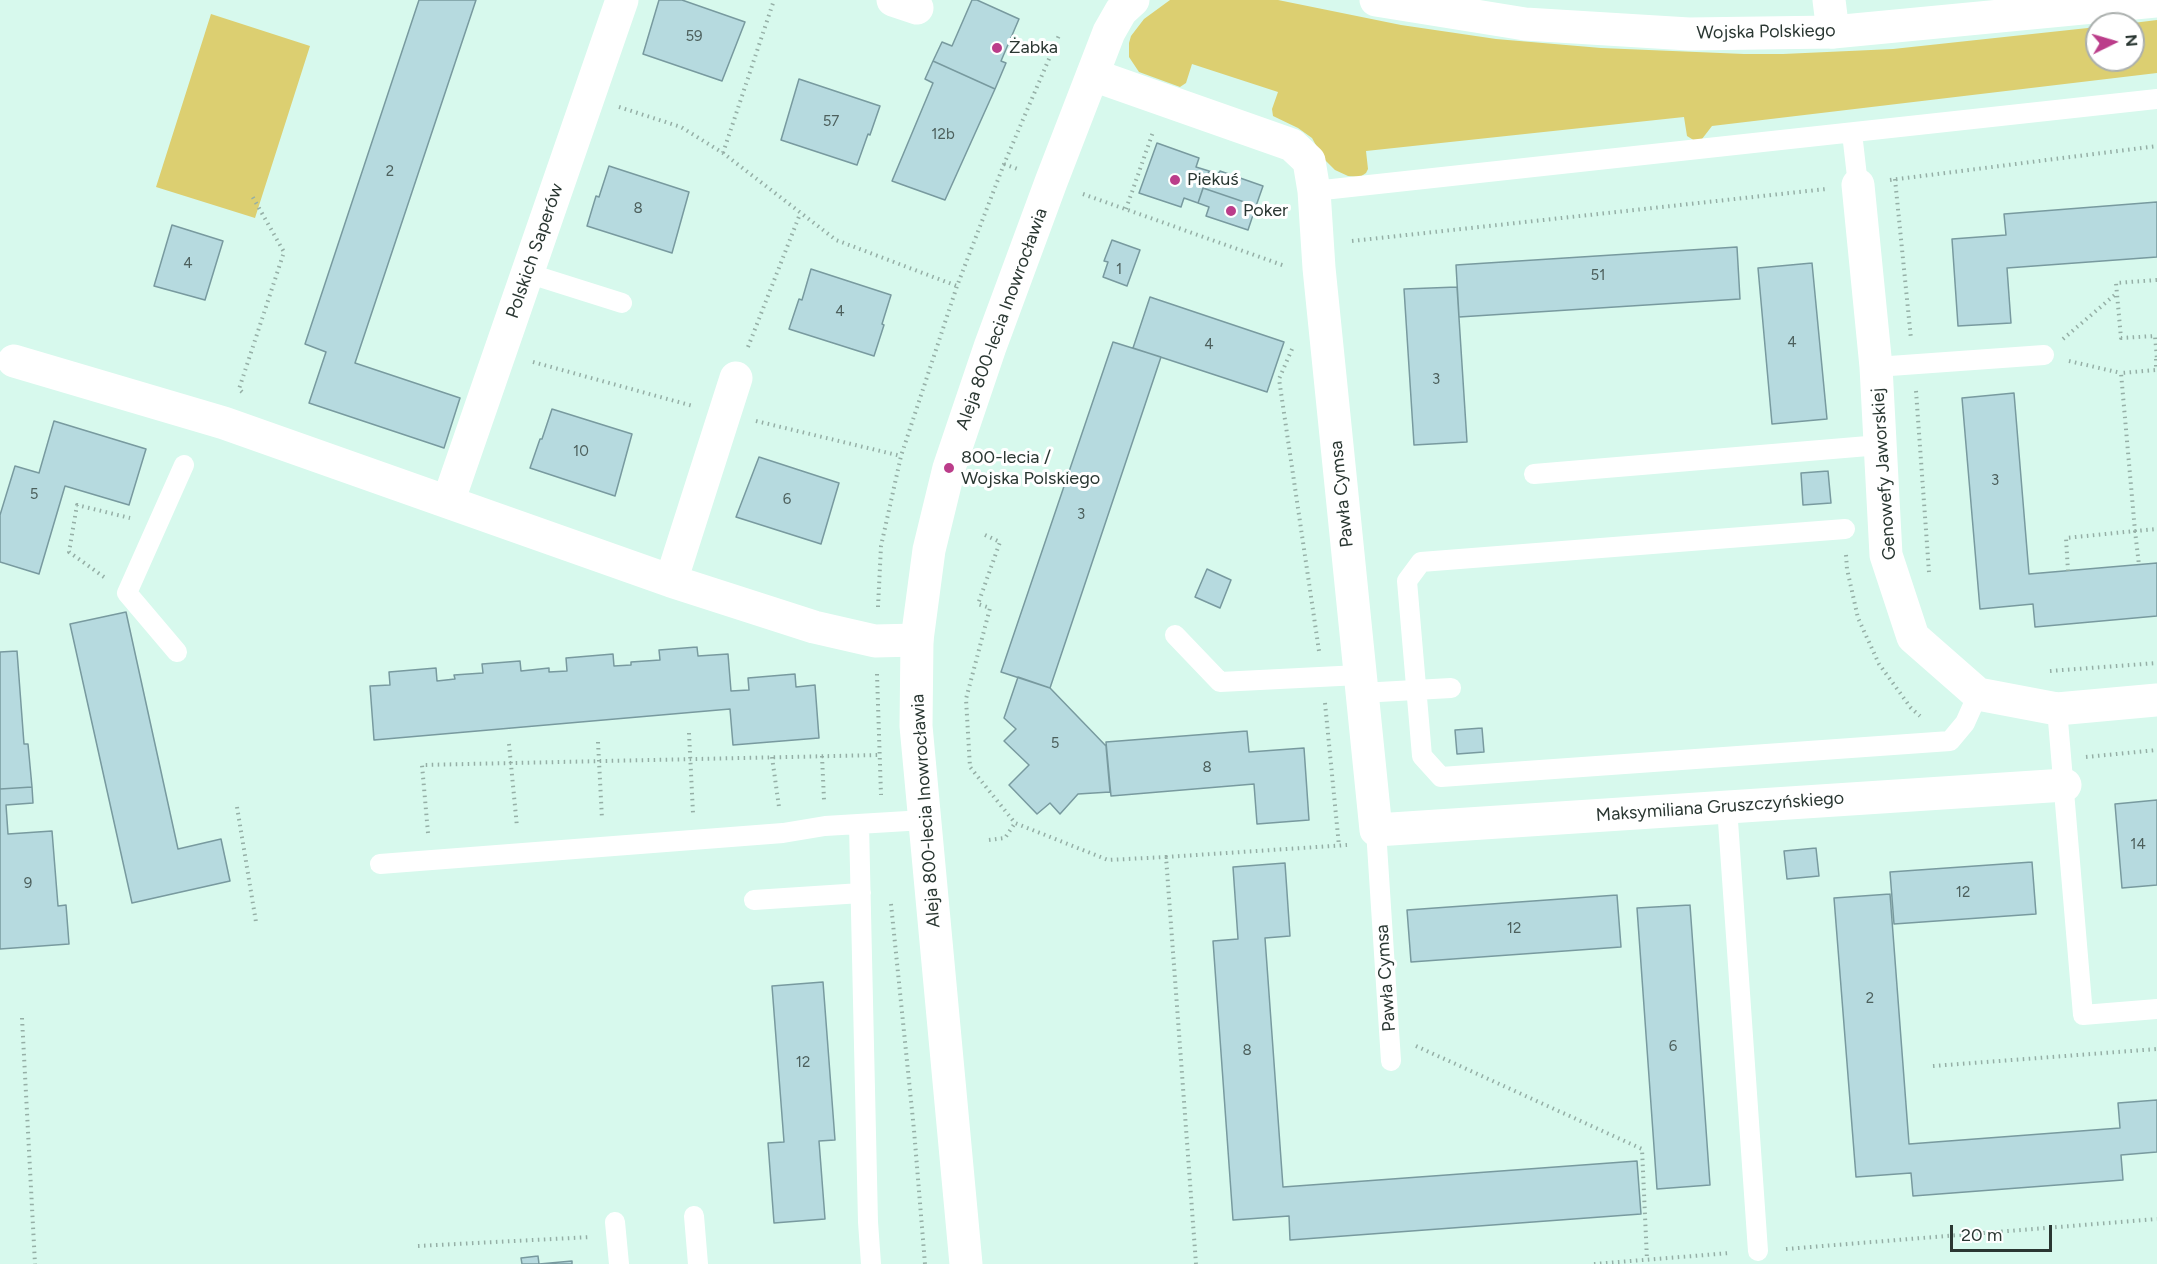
<!DOCTYPE html>
<meta charset="utf-8">
<style>
body{margin:0}
#map{position:relative;width:2157px;height:1264px;overflow:hidden;background:#d7f9ed;font-family:Figtree,sans-serif}
canvas{display:block}
.north{position:absolute;left:2085px;top:12px;width:60px;height:60px;box-sizing:border-box;background:#fff;border:2px solid #aaafad;border-radius:50%;rotate:85deg;font-size:16px;font-weight:700;line-height:24px;text-align:center;color:#2a3732}
.north::after{content:'';display:block;margin:auto;width:21px;height:27px;background:#bb3d8a;clip-path:polygon(50% 0,100% 100%,50% 72%,0 100%)}
.scale{position:absolute;left:1950px;top:1225px;width:102px;height:27px;box-sizing:border-box;border:3px solid #2a3732;border-top:0;padding-left:8px;font-size:18px;line-height:21px;white-space:nowrap;color:#2a3732;-webkit-text-stroke:4px #fff;paint-order:stroke}
</style>
<div id="map">
<canvas width="2157" height="1264"></canvas>
<div class="north">N</div>
<div class="scale">20 m</div>
</div>
<script>
const ctx = document.querySelector('canvas').getContext('2d');
ctx.lineJoin = 'round';
function fillPath(path, color) { ctx.fillStyle = color; ctx.fill(path, 'evenodd'); }
const toPath = rows => new Path2D(rows.map(r => 'M' + r).join(''));
function stroke(path, color, width, dash) { ctx.strokeStyle = color; ctx.lineWidth = width; ctx.lineCap = dash ? 'butt' : 'round'; ctx.setLineDash(dash || []); ctx.stroke(path); }
function label(font, color, halo, rows, align = 'center') {
  ctx.font = font + ' Figtree,sans-serif'; ctx.lineWidth = 6; ctx.setLineDash([]); ctx.textBaseline = 'middle'; ctx.strokeStyle = halo; ctx.fillStyle = color; for (const [text, x, y, turn = 0] of rows) {
    ctx.save(); ctx.translate(x, y); ctx.rotate((+turn || 0) * Math.PI / 180); ctx.textAlign = isNaN(turn) ? turn : align; if (halo) ctx.strokeText(text, 0, 0); ctx.fillText(text, 0, 0); ctx.restore();
  }
}
const green = toPath([
 [1170,0,1278,0,1401,25,1496,39,1601,48,1744,54,1783,54,1893,49,2097,27,2097,60,2133,60,2133,24,2125,24,2157,20,2157,73,1712,126,1702,139,1695,141,1687,136,1684,117,1366,151,1368,169,1366,173,1360,177,1348,176,1335,170,1323,158,1312,138,1298,128,1273,116,1272,109,1278,92,1192,64,1186,83,1180,87,1139,72,1129,57,1129,43,1131,36,1144,19],
 [211,14,310,46,255,218,156,187]
]);
const building = toPath([
 [419,0,476,0,355,363,460,398,444,448,309,403,326,352,305,344,419,0],
 [659,0,682,0,745,22,722,81,643,54,659,0],
 [972,0,977,0,1019,19,1001,61,1006,63,995,89,933,61,942,42,952,46,972,0],
 [933,61,995,89,945,200,892,181,933,83,925,79,933,61],
 [799,79,880,106,870,135,868,134,857,165,781,140,799,79],
 [1157,143,1199,158,1196,167,1209,171,1198,203,1184,198,1181,207,1139,193,1157,143],
 [609,166,689,192,672,253,587,226,596,196,599,197,609,166],
 [1209,171,1218,174,1220,171,1263,186,1256,206,1203,188,1209,171],
 [1203,188,1256,206,1248,230,1206,216,1209,207,1198,203,1203,188],
 [2157,202,2157,257,2007,268,2011,323,1958,326,1952,239,2006,235,2004,214,2157,202],
 [172,225,223,241,205,300,154,286,172,225],
 [1112,240,1140,250,1127,286,1103,277,1108,262,1104,261,1112,240],
 [1737,247,1740,299,1459,317,1456,265,1737,247],
 [1812,263,1827,419,1772,424,1758,268,1812,263],
 [811,269,891,295,882,324,884,325,874,356,789,329,799,299,802,300,811,269],
 [1457,287,1467,442,1414,445,1404,289,1457,287],
 [1150,297,1284,342,1267,392,1133,348,1150,297],
 [1113,342,1161,357,1050,688,1001,672,1113,342],
 [2014,393,2029,574,2157,563,2157,616,2035,627,2033,604,1980,609,1962,398,2014,393],
 [552,409,632,434,615,496,530,468,540,439,542,439,552,409],
 [54,421,146,449,129,505,65,486,39,574,0,562,0,515,15,466,39,473,54,421],
 [759,457,839,483,821,544,736,517,759,457],
 [1828,471,1831,503,1803,505,1801,473,1828,471],
 [1207,569,1231,580,1220,608,1195,597,1207,569],
 [126,612,178,849,221,839,230,881,132,903,70,624,126,612],
 [697,647,698,656,728,654,731,691,749,690,748,678,795,674,796,687,815,685,819,738,733,745,730,709,374,740,370,686,390,685,389,672,436,668,437,681,455,679,454,675,483,673,482,664,520,661,521,671,549,668,549,672,567,671,566,658,613,654,614,666,631,665,631,662,660,660,659,650,697,647],
 [17,651,24,744,28,744,32,787,0,789,0,652,17,651],
 [1018,677,1050,688,1106,746,1110,792,1078,794,1060,814,1050,803,1037,814,1009,785,1029,765,1004,741,1016,729,1004,718,1018,677],
 [1482,728,1484,752,1457,754,1455,730,1482,728],
 [1247,731,1249,752,1304,748,1309,820,1257,824,1254,784,1111,796,1106,742,1247,731],
 [0,785,0,789,32,787,33,803,6,805,8,834,52,831,58,906,66,905,69,944,0,949,0,785],
 [2157,800,2157,885,2122,888,2115,804,2157,800],
 [1816,848,1819,876,1787,879,1784,851,1816,848],
 [2032,862,2036,914,1894,924,1890,872,2032,862],
 [1285,863,1290,936,1265,938,1283,1187,1637,1161,1641,1214,1290,1240,1289,1216,1233,1220,1213,941,1238,939,1233,867,1285,863],
 [1890,894,1909,1144,2120,1128,2118,1103,2157,1100,2157,1152,2121,1155,2123,1180,1913,1196,1911,1173,1856,1177,1834,898,1890,894],
 [1617,895,1621,947,1411,962,1407,910,1617,895],
 [1690,905,1710,1185,1657,1189,1637,908,1690,905],
 [823,982,835,1140,819,1141,825,1219,774,1223,768,1143,784,1142,772,986,823,982],
 [538,1256,539,1264,572,1261,572,1264,522,1264,521,1258,538,1256]
]);
const path = toPath([
 [619,107,681,127,723,153,836,240,957,286],
 [723,153,774,0],
 [1004,164,1020,170],
 [1895,179,1911,339],
 [1890,180,2157,146],
 [1083,194,1285,266],
 [1126,209,1153,132],
 [1352,241,1826,189],
 [2157,280,2116,283,2121,338,2155,336,2157,359],
 [2063,339,2117,293],
 [748,347,800,214],
 [1292,349,1279,379,1319,651],
 [2156,359,2156,370,2121,373,2135,531,2157,529],
 [2069,361,2121,373],
 [533,362,693,406],
 [1916,391,1929,572],
 [242,392,239,389,284,252,251,194],
 [756,421,901,456],
 [985,535,1000,542,978,604,990,608,966,699,970,767,1015,823,1108,860,1166,857,1196,1264],
 [1846,555,1847,569,1858,618,1879,664,1911,708,1920,716],
 [2068,571,2066,538,2135,531,2139,565],
 [104,577,69,552,77,505,130,518],
 [878,607,881,546,901,456,957,286,1004,164,1060,33],
 [2050,671,2157,663],
 [877,674,881,795],
 [1325,703,1339,846],
 [689,733,693,813],
 [598,742,602,819],
 [509,744,517,827],
 [822,756,824,800],
 [772,757,779,807],
 [2086,757,2157,750],
 [237,807,256,922],
 [428,833,422,765,880,755],
 [989,840,1005,838,1015,823],
 [1166,857,1347,845],
 [891,904,914,1130,925,1264],
 [22,1018,35,1264],
 [1416,1046,1642,1149,1647,1260],
 [1933,1066,2157,1049],
 [418,1246,591,1237],
 [1786,1249,2157,1219],
 [1594,1264,1730,1253]
]);
const service = toPath([
 [1852,133,1858,185],
 [1314,191,2157,99],
 [527,273,622,303],
 [1876,367,2044,355],
 [1534,474,1880,445],
 [1845,529,1421,562,1407,581,1422,756,1441,777,1950,741,1965,723,1978,694],
 [1175,635,1220,682,1359,675],
 [177,652,127,593,184,465],
 [1361,693,1451,688],
 [2057,709,2083,1015,2157,1009],
 [1727,807,1758,1251],
 [859,824,868,1222,871,1264],
 [1376,830,1391,1061],
 [380,864,783,833,825,826,924,820],
 [754,900,861,893],
 [694,1216,698,1264],
 [615,1222,619,1264]
]);
const minor = toPath([
 [893,0,917,8],
 [1829,0,1833,32],
 [1093,75,1292,145,1309,161,1314,191,1319,268,1376,830,2065,785],
 [1858,185,1876,367,1886,555,1913,637,1978,694,2057,709,2157,700],
 [14,361,224,423,671,581,814,627,875,641,917,640],
 [448,502,622,0],
 [671,581,736,378]
]);
const tertiary = toPath([
 [1376,0,1525,24,1689,34,1833,32,2157,1],
 [966,1264,916,726,917,640,929,550,949,468,990,347,1051,182,1109,32,1121,11,1133,0]
]);
const markers = [
 [997,48,6,"#bb3d8a"],
 [1175,180,6,"#bb3d8a"],
 [1231,211,6,"#bb3d8a"],
 [949,468,6,"#bb3d8a"]
];
const numberNames = [
 ["59",694,37],
 ["57",831,122],
 ["12b",943,135],
 ["2",390,172],
 ["8",638,209],
 ["4",188,264],
 ["1",1119,270],
 ["51",1598,276],
 ["4",840,312],
 ["4",1792,343],
 ["4",1209,345],
 ["3",1436,380],
 ["10",581,452],
 ["3",1995,481],
 ["5",34,495],
 ["6",787,500],
 ["3",1081,515],
 ["5",1055,744],
 ["8",1207,768],
 ["14",2138,845],
 ["9",28,884],
 ["12",1963,893],
 ["12",1514,929],
 ["2",1870,999],
 ["6",1673,1047],
 ["8",1247,1051],
 ["12",803,1063]
];
const streetNames = [
 ["Wojska Polskiego",1766,32,-1],
 ["Polskich Saperów",535,251,-71],
 ["Aleja 800-lecia Inowrocławia",1002,319,-70],
 ["Genowefy Jaworskiej",1884,474,-94],
 ["Pawła Cymsa",1342,494,-96],
 ["Maksymiliana Gruszczyńskiego",1720,807,-4],
 ["Aleja 800-lecia Inowrocławia",926,811,-94],
 ["Pawła Cymsa",1386,978,-94]
];
const poiNames = [
 ["Żabka",1009,48],
 ["Piekuś",1187,180],
 ["Poker",1243,211],
 ["800-lecia /",961,458],
 ["Wojska Polskiego",961,479]
];
fillPath(green, '#dccf71');
fillPath(building, '#b6dadf');
stroke(building, '#789a9f', 1.5);
stroke(path, '#95afa6', 4, [1.5, 4.5]);
stroke(service, '#fff', 20);
stroke(minor, '#fff', 33);
stroke(tertiary, '#fff', 33);
for (const [x, y, r, color] of markers) { const dot = new Path2D(); dot.arc(x, y, r, 0, 2 * Math.PI); ctx.fillStyle = color; ctx.fill(dot); stroke(dot, '#fff', 2); }
label('15px', '#4d605d', null, numberNames);
label('18px', '#2a3732', '#fff', streetNames);
label('18px', '#2a3732', '#fff', poiNames, 'left');
</script>
